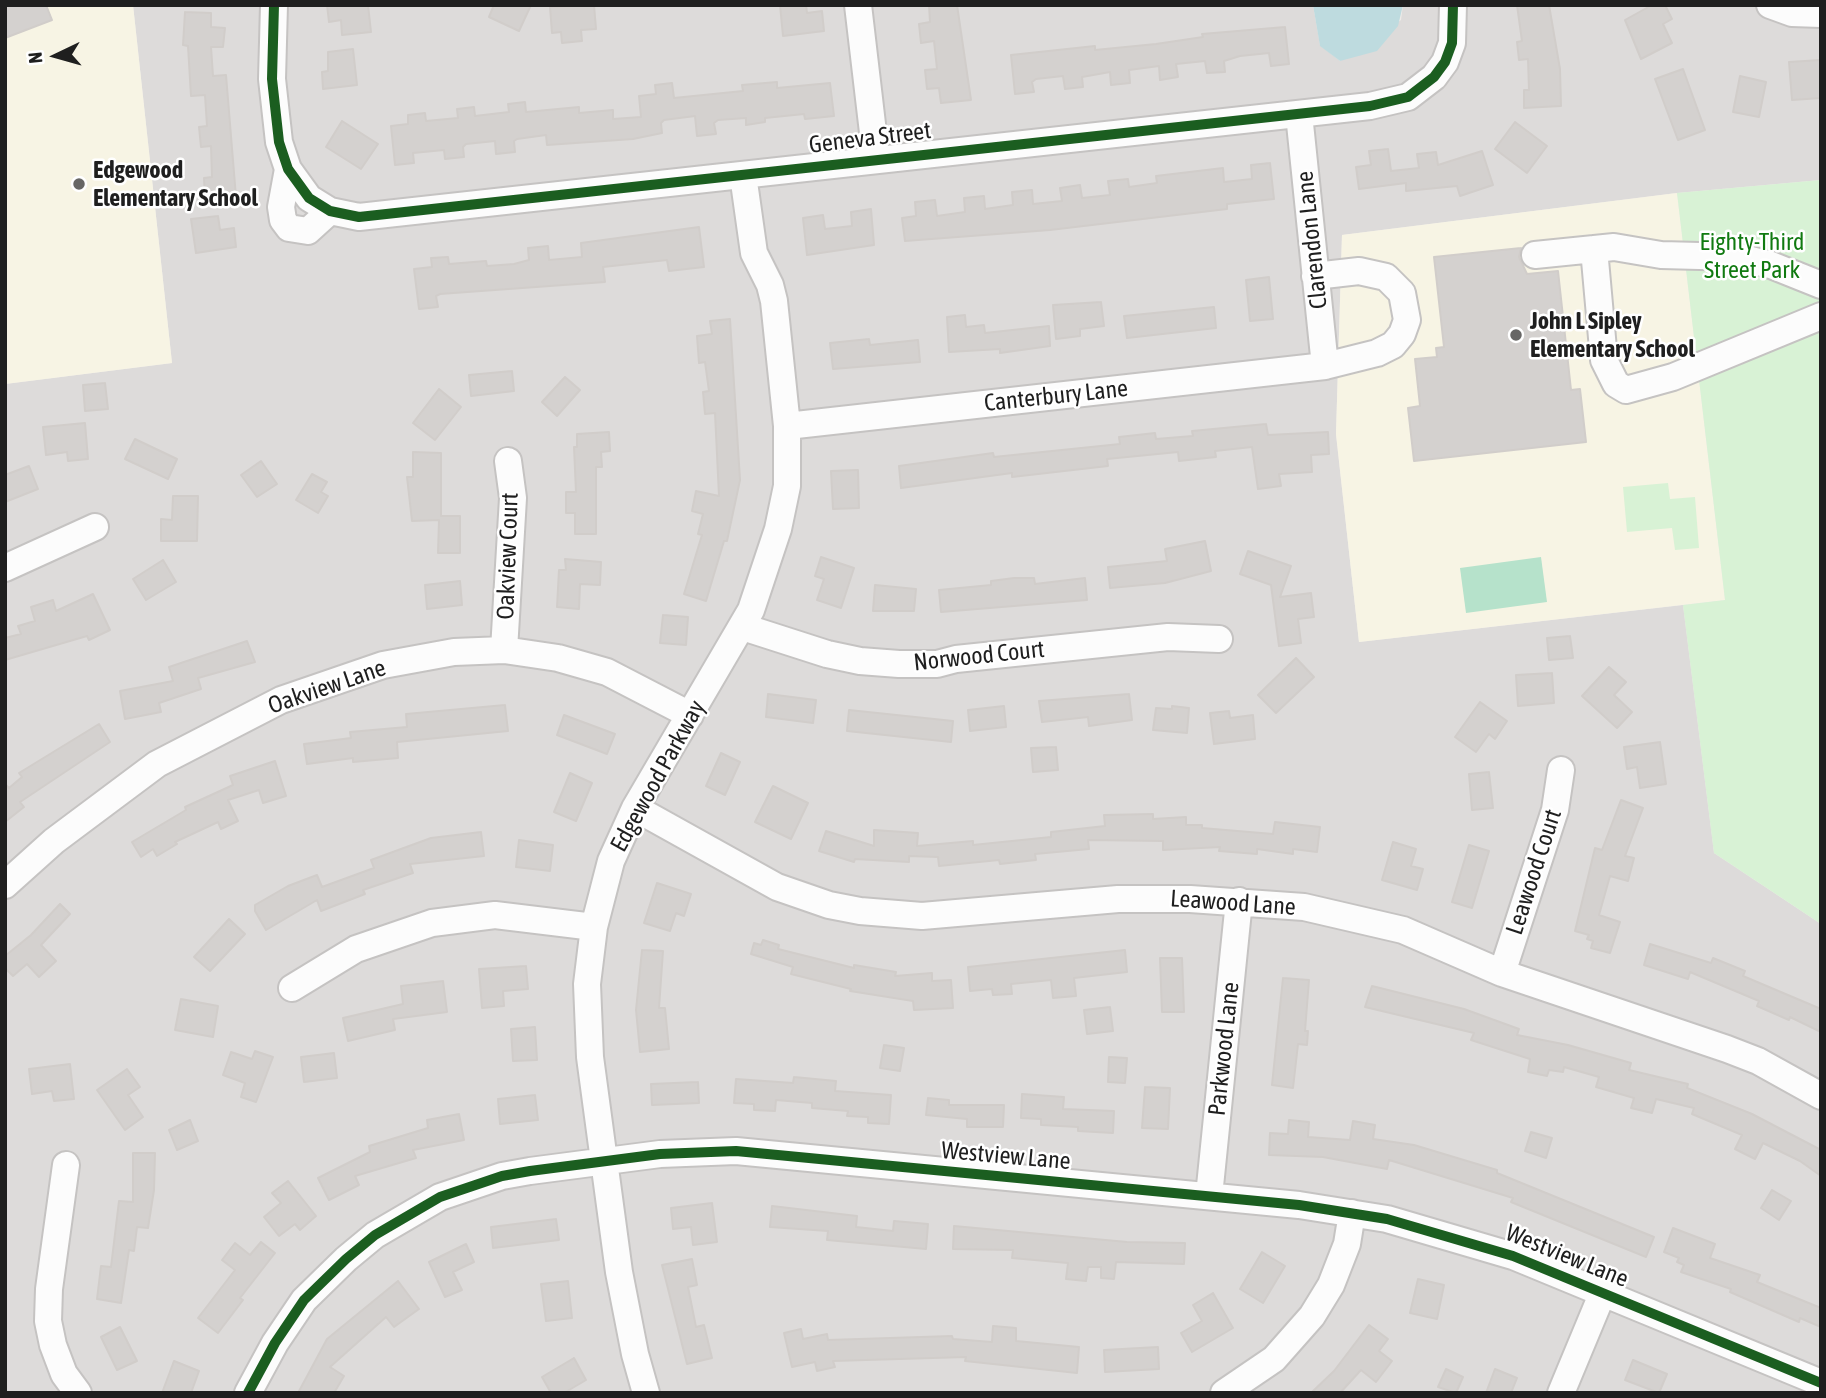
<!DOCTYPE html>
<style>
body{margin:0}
#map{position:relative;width:1826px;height:1398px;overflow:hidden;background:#eeebe8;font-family:"Asap Condensed",sans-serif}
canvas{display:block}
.frame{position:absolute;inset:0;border:7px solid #1f1f1f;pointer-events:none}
.north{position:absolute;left:21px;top:21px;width:70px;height:70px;-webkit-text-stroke:5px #fff;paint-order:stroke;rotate:265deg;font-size:19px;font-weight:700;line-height:28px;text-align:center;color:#1f1f1f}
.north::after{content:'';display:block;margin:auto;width:24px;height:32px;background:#1f1f1f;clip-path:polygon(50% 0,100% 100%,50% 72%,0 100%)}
</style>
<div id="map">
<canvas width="1826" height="1398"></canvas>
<div class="frame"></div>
<div class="north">N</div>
</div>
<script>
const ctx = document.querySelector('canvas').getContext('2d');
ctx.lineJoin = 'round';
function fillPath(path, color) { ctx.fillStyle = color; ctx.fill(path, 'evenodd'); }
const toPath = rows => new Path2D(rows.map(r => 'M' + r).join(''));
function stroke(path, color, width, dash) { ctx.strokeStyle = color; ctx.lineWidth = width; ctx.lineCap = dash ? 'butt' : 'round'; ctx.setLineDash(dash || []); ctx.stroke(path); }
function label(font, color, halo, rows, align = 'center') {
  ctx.font = font + ' "Asap Condensed",sans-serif'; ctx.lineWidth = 5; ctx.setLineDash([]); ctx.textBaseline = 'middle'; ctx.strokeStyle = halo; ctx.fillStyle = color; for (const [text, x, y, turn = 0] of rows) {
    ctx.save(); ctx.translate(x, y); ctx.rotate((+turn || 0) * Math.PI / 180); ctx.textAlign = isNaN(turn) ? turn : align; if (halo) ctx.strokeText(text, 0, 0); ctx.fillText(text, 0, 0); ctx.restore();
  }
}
const residential = toPath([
 [133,5,1313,5,1320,45,1340,61,1401,20,1403,5,1821,5,1821,180,1677,193,1342,235,1336,434,1359,642,1683,605,1714,853,1821,924,1821,1393,5,1393,5,384,172,363]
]);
const education = toPath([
 [5,5,133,5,172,363,5,384],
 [1677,193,1725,600,1359,642,1336,434,1342,235]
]);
const park = toPath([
 [1821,180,1821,924,1714,853,1683,605,1725,600,1677,193],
 [1668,483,1670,499,1695,497,1699,548,1675,550,1672,528,1627,532,1623,487]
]);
const pitch = toPath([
 [1541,557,1547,602,1466,613,1460,568]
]);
const water = toPath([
 [1313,5,1403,5,1398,26,1377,51,1340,61,1320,46]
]);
const building = toPath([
 [5,5,46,5,52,20,5,38,5,5],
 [327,5,368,5,371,32,342,35,341,20,329,22,327,5],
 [494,5,531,5,519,31,489,17,494,5],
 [594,5,596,29,581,30,582,41,562,43,561,32,552,33,550,7,594,5],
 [780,5,806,5,807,13,822,11,824,31,783,36,780,5],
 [929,5,957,5,971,100,941,103,939,88,927,89,925,70,937,69,934,41,921,43,919,24,930,22,929,5],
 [1517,5,1549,5,1560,69,1561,106,1524,108,1524,90,1529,90,1528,59,1519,60,1517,42,1522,41,1517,5],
 [1652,5,1665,5,1672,19,1663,24,1672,43,1641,59,1625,20,1652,5],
 [185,12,211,13,211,27,225,28,223,47,211,47,213,76,226,75,236,197,205,198,204,178,212,177,211,146,201,147,199,127,207,126,205,95,191,96,188,46,183,45,185,12],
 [1285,27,1289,64,1271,66,1269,53,1240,56,1224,61,1225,72,1207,73,1205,61,1176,64,1178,77,1160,80,1159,66,1129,70,1130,83,1111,85,1110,72,1082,77,1083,87,1065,89,1063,76,1036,79,1032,82,1034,92,1015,94,1011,55,1095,46,1095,50,1156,44,1203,37,1202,34,1285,27],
 [353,49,357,85,323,89,322,72,328,71,328,52,353,49],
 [1821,60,1821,98,1792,100,1789,62,1821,60],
 [1683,69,1705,130,1678,140,1655,79,1683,69],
 [1740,76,1766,82,1759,117,1733,112,1740,76],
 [777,82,777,88,830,83,834,116,805,119,804,114,765,118,765,122,746,125,746,118,718,120,714,123,716,134,697,136,695,116,664,120,661,123,662,133,633,139,547,145,546,135,517,139,514,141,515,152,496,154,495,141,466,144,463,147,464,157,445,159,444,150,413,153,414,163,395,165,391,126,408,124,408,115,425,113,426,121,458,118,457,109,474,107,475,116,509,112,508,104,525,102,526,112,579,107,579,113,613,110,613,119,641,117,639,96,656,94,655,85,672,83,674,98,743,91,742,85,777,82],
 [342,121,378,144,361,169,326,147,342,121],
 [1515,122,1547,146,1527,173,1495,149,1515,122],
 [1388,149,1391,171,1419,168,1417,154,1436,152,1438,165,1482,151,1493,185,1460,196,1457,186,1406,191,1406,183,1359,189,1356,167,1371,165,1369,151,1388,149],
 [1270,163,1274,199,1227,204,1227,209,1050,230,905,241,902,218,916,216,915,202,935,200,937,216,965,212,964,198,984,196,985,209,1013,205,1012,192,1032,190,1033,204,1062,201,1060,188,1080,185,1082,198,1110,195,1108,181,1128,179,1129,187,1157,183,1156,176,1223,168,1224,182,1252,179,1251,165,1270,163],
 [871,209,874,245,807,255,803,218,823,215,825,229,852,226,851,212,871,209],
 [218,216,220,230,234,228,236,247,196,253,191,219,218,216],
 [699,227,704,267,669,271,667,260,603,267,605,282,440,294,436,296,438,307,419,309,414,269,432,267,431,258,448,257,449,264,486,261,487,266,514,264,529,260,528,248,548,246,549,260,582,257,581,243,699,227],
 [1521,248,1519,257,1527,274,1558,271,1571,390,1580,389,1586,442,1414,461,1408,408,1420,406,1415,359,1437,357,1436,348,1444,347,1434,257,1521,248],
 [1269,277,1273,319,1250,321,1246,280,1269,277],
 [1101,302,1104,326,1080,329,1080,336,1056,339,1053,305,1101,302],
 [1214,307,1216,328,1127,338,1124,316,1214,307],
 [965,315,966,327,984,325,985,333,1049,326,1050,346,1000,353,1000,349,949,352,947,317,965,315],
 [730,319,740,480,727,541,724,541,706,601,684,594,702,535,698,534,703,514,692,511,696,491,719,496,715,413,705,414,703,392,709,391,705,362,699,363,697,336,712,334,710,321,730,319],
 [869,339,870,345,918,340,920,362,833,369,830,343,869,339],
 [512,371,514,391,471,396,469,375,512,371],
 [565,377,580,390,557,416,542,402,565,377],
 [105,383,108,409,85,411,83,385,105,383],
 [439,389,461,407,435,440,413,423,439,389],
 [85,423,88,459,68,461,67,452,46,455,43,427,85,423],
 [1266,424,1268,435,1328,432,1329,454,1311,455,1312,472,1279,474,1281,486,1258,489,1252,447,1215,451,1216,457,1179,461,1178,452,1107,459,1108,466,1012,477,1012,473,901,488,899,466,993,453,994,457,1120,444,1119,437,1155,433,1156,439,1193,436,1192,431,1266,424],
 [609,432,610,451,601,452,602,467,596,467,596,534,575,534,575,513,566,513,566,492,576,492,574,447,577,447,577,434,609,432],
 [135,439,177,459,168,479,125,459,135,439],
 [413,452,441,453,441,516,460,516,460,553,438,553,439,520,412,521,407,477,413,477,413,452],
 [261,461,277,484,257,497,241,475,261,461],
 [29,466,38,489,5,502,5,475,29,466],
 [858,470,859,508,833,509,831,471,858,470],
 [312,474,327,482,321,492,328,496,318,513,296,500,312,474],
 [173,496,198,496,197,541,161,541,161,519,172,520,173,496],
 [1205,541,1211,571,1165,583,1110,588,1108,567,1167,561,1165,549,1205,541],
 [1248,551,1291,566,1280,597,1311,593,1314,617,1298,619,1301,643,1279,646,1271,585,1240,574,1248,551],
 [821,557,854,568,841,608,817,600,824,579,815,576,821,557],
 [565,559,601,562,600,585,580,584,579,609,557,607,559,570,566,570,565,559],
 [163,560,176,582,146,600,133,579,163,560],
 [1014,578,1034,578,1035,584,1085,578,1087,600,941,612,939,590,991,585,991,581,1014,578],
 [460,581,462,605,427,609,425,585,460,581],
 [875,585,916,589,914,611,873,611,875,585],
 [93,594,110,630,89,640,87,636,5,660,5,638,21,634,18,626,35,621,31,607,53,600,56,611,93,594],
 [663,615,688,617,686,645,660,643,663,615],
 [1570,636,1573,658,1549,660,1547,638,1570,636],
 [247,641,255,662,198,678,201,689,159,703,161,712,125,719,120,691,173,681,169,667,247,641],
 [1296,658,1314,677,1276,713,1258,695,1296,658],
 [1609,667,1626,682,1614,695,1632,712,1617,728,1582,696,1609,667],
 [1552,673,1554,703,1518,706,1516,675,1552,673],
 [768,694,816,700,813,723,766,717,768,694],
 [1129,694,1132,720,1089,726,1088,717,1042,722,1039,701,1129,694],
 [1480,702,1507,721,1495,739,1489,734,1476,752,1455,737,1480,702],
 [505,705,508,731,397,742,398,758,353,762,353,758,307,764,304,744,351,738,350,732,407,727,406,714,505,705],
 [1004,706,1006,727,970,731,968,710,1004,706],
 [1172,706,1189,708,1187,733,1153,730,1156,708,1172,709,1172,706],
 [849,710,953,721,951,742,847,731,849,710],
 [1229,711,1230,718,1253,715,1255,739,1214,744,1210,713,1229,711],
 [564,715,615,734,607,754,557,735,564,715],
 [99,724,110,742,20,802,24,807,5,822,5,784,9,788,22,777,19,773,99,724],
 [1660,742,1666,784,1640,788,1637,767,1627,769,1624,747,1660,742],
 [1056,747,1058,770,1033,772,1031,748,1056,747],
 [721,753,740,762,725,795,706,786,721,753],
 [275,761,286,796,263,803,259,790,228,800,238,821,221,829,218,822,175,842,177,844,157,856,153,849,141,857,132,842,186,810,185,807,233,785,230,776,275,761],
 [1489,772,1493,808,1472,810,1469,774,1489,772],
 [570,773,592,783,576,821,554,812,570,773],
 [773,786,808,803,791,839,755,822,773,786],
 [1621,800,1643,808,1625,856,1634,858,1628,881,1610,876,1599,915,1620,922,1610,953,1591,948,1593,941,1587,939,1589,935,1575,931,1595,848,1602,850,1621,800],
 [1153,814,1153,819,1186,817,1186,825,1202,825,1202,828,1273,834,1275,822,1320,827,1317,852,1293,849,1293,854,1257,849,1257,854,1219,851,1220,847,1163,850,1163,841,1088,840,1089,849,1035,854,1036,860,1000,864,999,860,939,866,938,857,909,856,909,862,855,859,854,862,819,851,826,831,874,846,874,830,918,833,917,846,973,841,973,845,1051,837,1051,832,1105,826,1104,815,1153,814],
 [481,832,484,856,410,864,413,873,363,890,365,894,321,911,317,900,266,930,255,911,255,905,288,886,317,875,322,887,374,868,371,860,431,838,481,832],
 [519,840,553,845,550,871,516,867,519,840],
 [1393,842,1416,849,1411,866,1423,869,1417,890,1382,880,1393,842],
 [1469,845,1489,851,1472,908,1452,902,1469,845],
 [657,883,691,894,684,916,676,913,670,931,644,923,657,883],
 [60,904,70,914,41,945,56,961,39,977,27,964,13,976,5,968,5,956,31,935,60,904],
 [229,919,245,934,210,971,194,957,229,919],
 [763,940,779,945,778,949,854,968,854,965,896,972,895,976,932,973,932,981,951,980,953,1008,914,1010,913,1001,850,991,851,989,791,974,793,967,751,954,754,943,761,945,763,940],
 [1650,944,1711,963,1713,958,1745,971,1743,976,1821,1009,1821,1032,1790,1017,1789,1020,1757,1006,1759,1001,1690,972,1688,979,1644,965,1650,944],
 [642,950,663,951,659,1008,665,1008,669,1049,640,1052,636,1010,642,950],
 [1125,950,1127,972,1074,978,1076,996,1053,998,1051,980,1011,984,1012,994,993,995,992,989,970,991,968,967,1125,950],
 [1160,958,1182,958,1184,1012,1162,1012,1160,958],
 [526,966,528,989,503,991,504,1006,482,1008,479,969,526,966],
 [1283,978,1309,980,1305,1031,1308,1031,1307,1045,1298,1044,1293,1088,1272,1085,1283,978],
 [443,981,447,1012,393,1019,395,1030,348,1041,343,1018,403,1004,401,986,443,981],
 [1372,986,1464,1009,1519,1029,1517,1035,1568,1045,1631,1063,1629,1070,1688,1084,1687,1088,1752,1114,1821,1150,1821,1176,1800,1161,1763,1143,1755,1159,1735,1149,1742,1135,1692,1114,1694,1108,1656,1099,1652,1113,1631,1108,1634,1098,1596,1087,1599,1077,1564,1067,1563,1072,1549,1070,1547,1076,1528,1072,1530,1059,1471,1040,1474,1033,1365,1007,1372,986],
 [181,999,218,1006,213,1037,175,1030,181,999],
 [1110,1007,1113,1031,1087,1034,1084,1010,1110,1007],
 [535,1027,537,1060,513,1061,511,1029,535,1027],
 [884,1045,904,1048,900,1071,880,1068,884,1045],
 [255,1051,273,1057,256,1102,241,1097,245,1083,223,1075,231,1052,252,1059,255,1051],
 [334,1053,337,1078,304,1082,301,1057,334,1053],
 [1109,1057,1127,1058,1125,1083,1108,1082,1109,1057],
 [70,1064,74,1099,54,1101,52,1091,32,1094,29,1069,70,1064],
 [127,1069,140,1087,128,1095,143,1117,125,1130,97,1090,127,1069],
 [794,1077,836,1081,835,1091,891,1095,889,1124,868,1123,868,1117,847,1116,848,1111,812,1108,812,1103,776,1100,775,1111,754,1110,754,1104,734,1103,736,1079,793,1083,794,1077],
 [698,1082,699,1103,652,1105,651,1084,698,1082],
 [1145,1087,1170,1088,1168,1129,1142,1128,1145,1087],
 [1022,1094,1064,1097,1063,1109,1114,1111,1113,1133,1078,1131,1078,1127,1041,1125,1041,1119,1021,1118,1022,1094],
 [535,1095,538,1120,500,1124,498,1099,535,1095],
 [928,1098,949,1100,949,1105,1004,1105,1003,1127,967,1127,967,1119,926,1115,928,1098],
 [459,1114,464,1140,413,1150,416,1158,355,1176,359,1185,329,1200,318,1178,370,1152,369,1146,428,1128,427,1120,459,1114],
 [190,1120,198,1141,177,1150,169,1130,190,1120],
 [1289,1120,1309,1122,1308,1137,1350,1140,1353,1121,1375,1125,1373,1139,1414,1145,1497,1170,1497,1173,1654,1237,1646,1257,1511,1202,1513,1198,1389,1160,1387,1169,1323,1157,1269,1155,1270,1133,1288,1134,1289,1120],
 [1531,1132,1552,1138,1546,1158,1525,1151,1531,1132],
 [133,1153,155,1153,154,1190,148,1228,137,1227,134,1251,129,1250,121,1303,97,1299,101,1266,111,1267,119,1201,133,1202,133,1153],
 [288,1181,316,1216,300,1230,295,1224,279,1236,264,1217,281,1203,272,1193,288,1181],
 [1772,1190,1791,1201,1779,1220,1761,1208,1772,1190],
 [712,1203,717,1242,693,1245,691,1227,673,1229,671,1208,712,1203],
 [772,1206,857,1216,856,1227,893,1231,894,1221,928,1224,926,1249,827,1240,828,1231,770,1227,772,1206],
 [556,1219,559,1240,493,1248,491,1227,556,1219],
 [954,1226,1127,1242,1185,1243,1184,1264,1116,1262,1114,1279,1101,1278,1101,1267,1088,1267,1086,1281,1066,1279,1068,1263,1012,1258,1013,1250,953,1249,954,1226],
 [1673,1228,1715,1244,1710,1258,1760,1275,1757,1282,1821,1308,1821,1327,1800,1318,1799,1322,1730,1292,1731,1289,1681,1272,1684,1265,1677,1262,1679,1258,1664,1252,1673,1228],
 [261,1242,275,1253,240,1298,243,1300,218,1333,198,1318,235,1270,222,1260,235,1243,250,1255,261,1242],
 [466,1244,474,1262,453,1272,462,1290,445,1297,429,1262,466,1244],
 [1262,1252,1285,1266,1263,1303,1240,1289,1262,1252],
 [692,1259,697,1285,688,1287,696,1327,704,1325,712,1358,687,1364,662,1265,692,1259],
 [1418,1279,1444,1285,1437,1319,1410,1313,1418,1279],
 [398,1281,419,1309,394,1327,386,1317,330,1367,344,1376,334,1393,298,1393,327,1339,398,1281],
 [568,1281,572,1318,546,1321,541,1284,568,1281],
 [1213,1293,1233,1328,1192,1352,1181,1333,1202,1321,1193,1305,1213,1293],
 [1369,1325,1388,1339,1379,1351,1392,1361,1376,1382,1361,1370,1340,1393,1311,1393,1334,1371,1369,1325],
 [993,1326,1016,1328,1016,1341,1079,1347,1077,1373,965,1361,966,1357,833,1361,835,1367,817,1371,815,1362,792,1367,784,1333,801,1329,803,1339,827,1334,828,1340,952,1336,953,1339,992,1342,993,1326],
 [120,1327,137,1361,117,1370,101,1337,120,1327],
 [1158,1347,1159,1369,1105,1372,1104,1350,1158,1347],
 [574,1358,586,1380,564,1393,551,1393,542,1377,574,1358],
 [1633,1360,1667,1374,1659,1393,1625,1380,1633,1360],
 [174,1361,199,1371,191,1393,162,1393,174,1361],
 [1446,1369,1463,1377,1456,1393,1438,1387,1446,1369],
 [1495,1369,1517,1378,1511,1393,1486,1393,1495,1369]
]);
const minor = toPath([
 [274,5,272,79,279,142,288,169,309,198,330,211,359,217,1370,106,1408,97,1434,77,1445,62,1452,43,1453,5],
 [858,5,876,158],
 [1770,5,1792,13,1821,14],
 [1299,114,1325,366],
 [288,169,281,207,283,220,289,228,308,231,330,211],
 [1594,249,1604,360,1616,384,1626,390,1673,377,1821,316],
 [1535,255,1614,247,1661,255,1738,257,1771,265,1821,285],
 [787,426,1325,366,1377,353,1393,345,1402,334,1407,320,1402,293,1386,277,1359,271,1315,276],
 [5,568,95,527],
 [743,627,827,654,860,661,899,664,937,664,956,659,1168,637,1219,639],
 [504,650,513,498,508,461],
 [635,808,777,887,829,905,860,911,922,916,1118,899,1190,899,1304,907,1403,930,1502,973,1727,1049,1758,1061,1821,1096],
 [5,885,54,841,157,764,281,700,383,665,454,652,504,650,558,658,607,672,690,715],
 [1502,973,1555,810,1561,770],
 [292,988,356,949,432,923,495,915,594,927],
 [66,1165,49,1289,48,1321,53,1345,64,1374,78,1393],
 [1209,1196,1239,901],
 [248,1393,275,1343,304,1300,346,1259,375,1235,440,1197,502,1176,530,1171,660,1154,736,1151,1299,1205,1387,1219,1513,1256,1821,1383],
 [646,1393,635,1354,619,1272,590,1057,587,984,594,927,611,861,635,808,751,610,778,529,787,486,787,426,774,301,770,285,754,253,743,175],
 [1224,1393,1274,1359,1312,1316,1331,1285,1347,1244,1352,1213],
 [1561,1393,1603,1292]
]);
const cycleway = toPath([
 [274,5,272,79,279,142,288,169,309,198,330,211,359,217,1370,106,1408,97,1434,77,1445,62,1452,43,1453,5],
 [248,1393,275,1343,304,1300,346,1259,375,1235,440,1197,502,1176,530,1171,660,1154,736,1151,1299,1205,1387,1219,1513,1256,1821,1383]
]);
const markers = [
 [79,184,7,"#676665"],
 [1516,335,7,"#676665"]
];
const streetNames = [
 ["Geneva Street",870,138,-7],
 ["Clarendon Lane",1312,240,-96],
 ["Canterbury Lane",1056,396,-6],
 ["Oakview Court",508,556,-88],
 ["Norwood Court",979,656,-6],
 ["Oakview Lane",327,687,-19],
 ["Edgewood Parkway",658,776,-61],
 ["Leawood Court",1534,872,-72],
 ["Leawood Lane",1233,903,4],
 ["Parkwood Lane",1224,1049,-84],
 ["Westview Lane",1006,1156,5],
 ["Westview Lane",1567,1256,22]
];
const poiNames = [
 ["Edgewood",93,170],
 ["Elementary School",93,198],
 ["John L Sipley",1530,321],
 ["Elementary School",1530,349]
];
const parkNames = [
 ["Eighty-Third",1752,242],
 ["Street Park",1752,270]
];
fillPath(residential, '#dddbda');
fillPath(education, '#f7f4e4');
fillPath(park, '#d8f2d5');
fillPath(pitch, '#b6e2cb');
fillPath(water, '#bedbdf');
fillPath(building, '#d4d1cf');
stroke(building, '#d1cdca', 2);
stroke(minor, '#c5c3c2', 30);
stroke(minor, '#fcfcfc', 26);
stroke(cycleway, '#1b5e20', 10);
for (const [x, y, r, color] of markers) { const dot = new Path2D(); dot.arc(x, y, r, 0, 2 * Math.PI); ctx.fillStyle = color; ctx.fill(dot); stroke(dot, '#fff', 2.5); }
label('24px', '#1f1f1f', '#fff', streetNames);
label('bold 24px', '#1f1f1f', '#fff', poiNames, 'left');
label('24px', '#117a11', '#fff', parkNames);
</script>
